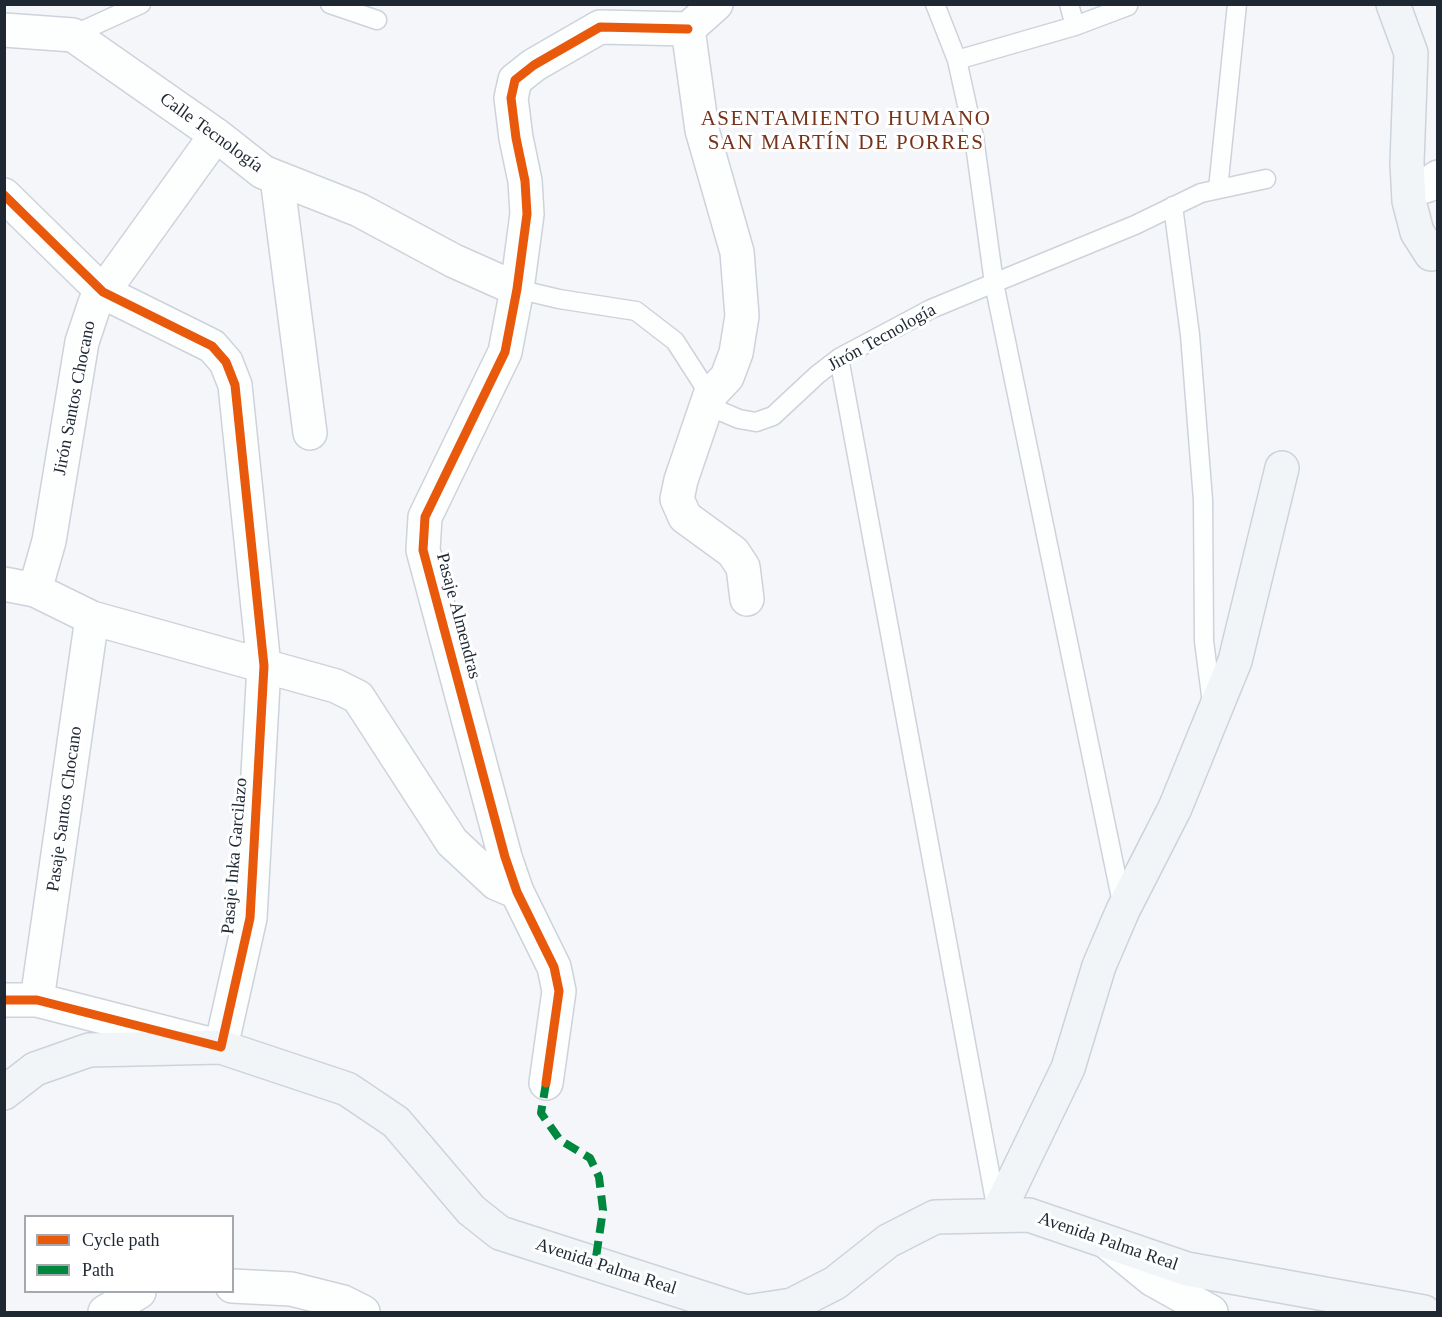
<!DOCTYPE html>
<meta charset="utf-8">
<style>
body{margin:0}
#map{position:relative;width:1442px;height:1317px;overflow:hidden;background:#f4f6f9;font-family:Georgia,serif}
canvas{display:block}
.frame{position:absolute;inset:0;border:6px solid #1e2833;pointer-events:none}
.legend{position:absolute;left:24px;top:1215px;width:210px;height:78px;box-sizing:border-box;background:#fff;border:2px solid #a5a9ad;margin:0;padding:8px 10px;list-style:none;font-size:18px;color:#1e2833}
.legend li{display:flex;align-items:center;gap:12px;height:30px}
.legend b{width:30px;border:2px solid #a5a9ad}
</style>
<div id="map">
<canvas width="1442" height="1317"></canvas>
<div class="frame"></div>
<ul class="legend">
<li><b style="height:8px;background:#e8590c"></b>Cycle path</li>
<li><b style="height:8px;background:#00873e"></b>Path</li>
</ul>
</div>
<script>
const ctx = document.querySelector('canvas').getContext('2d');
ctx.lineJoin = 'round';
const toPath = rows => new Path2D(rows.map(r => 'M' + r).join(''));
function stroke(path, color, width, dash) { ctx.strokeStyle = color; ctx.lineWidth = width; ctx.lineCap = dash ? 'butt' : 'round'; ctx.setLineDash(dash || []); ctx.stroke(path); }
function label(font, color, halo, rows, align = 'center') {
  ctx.font = font + ' Georgia,serif'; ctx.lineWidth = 6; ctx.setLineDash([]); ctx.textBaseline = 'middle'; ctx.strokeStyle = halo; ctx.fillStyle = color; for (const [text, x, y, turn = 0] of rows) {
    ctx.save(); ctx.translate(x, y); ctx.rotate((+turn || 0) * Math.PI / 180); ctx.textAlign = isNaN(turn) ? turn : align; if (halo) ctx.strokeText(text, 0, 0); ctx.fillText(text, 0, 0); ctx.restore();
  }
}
const lane = toPath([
 [330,4,377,20],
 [1069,4,1075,26],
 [73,35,141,4],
 [957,60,1075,26,1128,6],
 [1218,189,1237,4],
 [1173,206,1190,335,1203,500,1204,641,1212,703],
 [517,289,559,299,636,311,675,341,720,411,739,419,756,422,773,416,817,375,839,358,931,309,994,283,974,137,957,60,935,4],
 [839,358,997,1211],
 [1123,908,994,283,1135,225,1201,193,1266,179]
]);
const street = toPath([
 [688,29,702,130,737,252,742,316,736,353,727,377,710,395,681,480,677,499,685,517,733,552,743,567,747,599],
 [688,29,716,4],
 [4,30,73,35,216,135,263,172,359,210,454,261,517,289],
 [277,178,310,433],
 [1409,191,1428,185,1438,177],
 [4,195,103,292,212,346,226,362,235,385,264,666,250,918,221,1047,37,1000,4,1000],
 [4,584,35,590,92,618,336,686,358,697,452,842,496,883,517,892],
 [35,590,49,541,82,342,95,303,216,135],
 [37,1000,92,618],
 [546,1083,559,991,554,967,517,892,505,857,423,550,425,517,505,352,517,289,527,214,525,181,516,138,511,98,515,80,534,65,600,27,688,29],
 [1108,1243,1152,1279,1211,1312],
 [232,1286,291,1289,343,1302,363,1312],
 [105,1312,139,1292]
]);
const secondary = toPath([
 [1393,4,1411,53,1407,163,1409,201,1417,232,1431,254],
 [4,1093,35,1069,89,1050,221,1047,347,1089,396,1122,471,1210,500,1233,746,1312,792,1305,835,1283,888,1241,935,1217,1029,1215,1187,1269,1424,1312],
 [997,1215,1068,1068,1099,966,1123,910,1175,808,1235,661,1282,468]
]);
const quiet = toPath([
 [546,1083,541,1113,560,1140,590,1158,599,1177,603,1210,595,1264]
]);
const cycleway = toPath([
 [4,195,103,292,212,346,226,362,235,385,264,666,250,918,221,1047,37,1000,4,1000],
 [546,1083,559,991,554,967,517,892,505,857,423,550,425,517,505,352,517,289,527,214,525,181,516,138,511,98,515,80,534,65,600,27,688,29]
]);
const streetNames = [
 ["Calle Tecnología",211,133,36],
 ["Jirón Tecnología",882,338,-29],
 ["Jirón Santos Chocano",75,398,-79],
 ["Pasaje Almendras",458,616,75],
 ["Pasaje Santos Chocano",65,809,-82],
 ["Pasaje Inka Garcilazo",235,856,-85],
 ["Avenida Palma Real",1108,1242,19],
 ["Avenida Palma Real",606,1267,18]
];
const quarterNames = [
 ["ASENTAMIENTO HUMANO",846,119],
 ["SAN MARTÍN DE PORRES",846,143]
];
stroke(lane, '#cdd3da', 21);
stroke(street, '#cdd3da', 36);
stroke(secondary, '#cdd3da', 36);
stroke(lane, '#fdfefe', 18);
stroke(street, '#fdfefe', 33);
stroke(secondary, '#f2f5f8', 33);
stroke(quiet, '#00873e', 8, [15, 8]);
stroke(cycleway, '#e8590c', 9);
label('18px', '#1e2833', '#fff', streetNames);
ctx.letterSpacing = '1.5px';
label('21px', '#75331a', '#fff', quarterNames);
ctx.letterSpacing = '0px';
</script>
